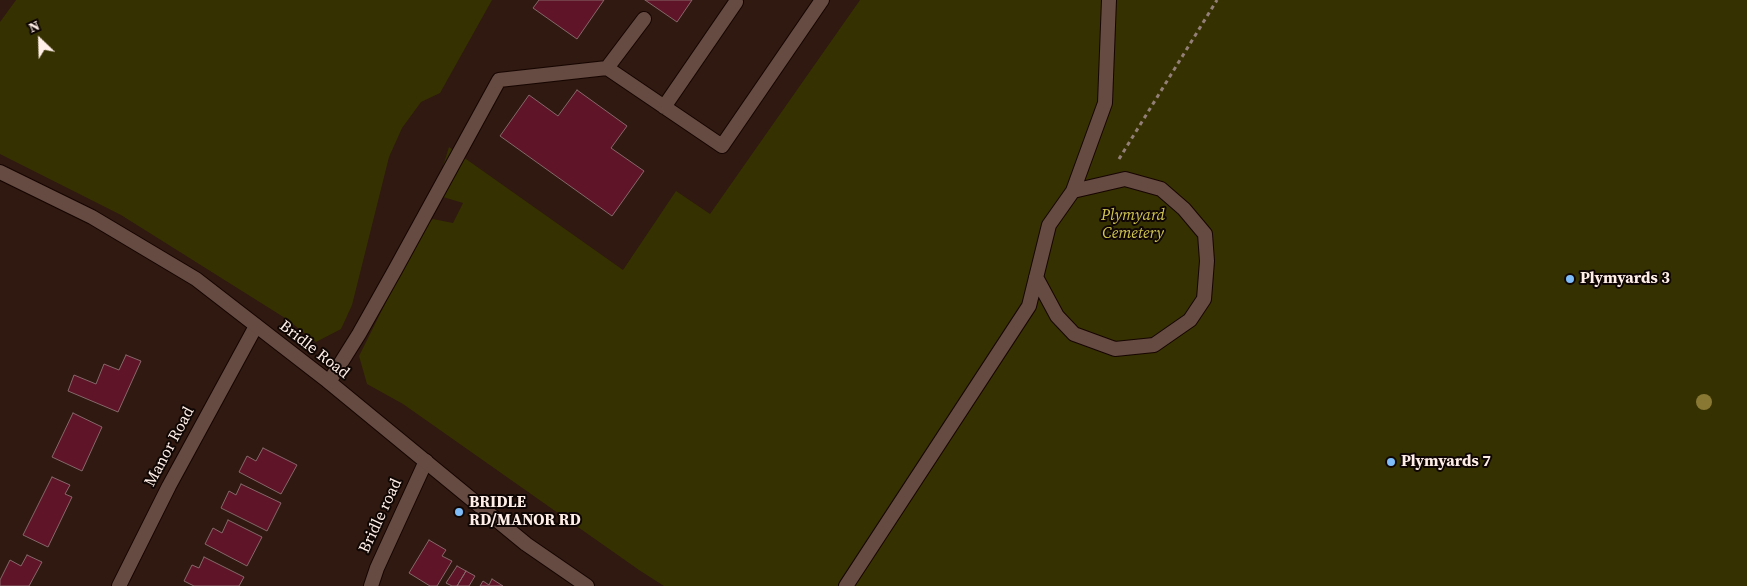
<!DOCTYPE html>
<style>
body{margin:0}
#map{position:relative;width:1747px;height:586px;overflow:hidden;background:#2f1910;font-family:"Source Serif 4",serif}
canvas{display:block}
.north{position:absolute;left:15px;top:15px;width:50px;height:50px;-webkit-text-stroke:4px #100704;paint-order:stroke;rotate:336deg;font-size:14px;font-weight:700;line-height:20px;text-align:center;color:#ffefe8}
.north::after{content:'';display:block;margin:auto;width:18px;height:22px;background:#ffefe8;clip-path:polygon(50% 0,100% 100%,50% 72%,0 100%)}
</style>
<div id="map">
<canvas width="1747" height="586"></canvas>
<div class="north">N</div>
</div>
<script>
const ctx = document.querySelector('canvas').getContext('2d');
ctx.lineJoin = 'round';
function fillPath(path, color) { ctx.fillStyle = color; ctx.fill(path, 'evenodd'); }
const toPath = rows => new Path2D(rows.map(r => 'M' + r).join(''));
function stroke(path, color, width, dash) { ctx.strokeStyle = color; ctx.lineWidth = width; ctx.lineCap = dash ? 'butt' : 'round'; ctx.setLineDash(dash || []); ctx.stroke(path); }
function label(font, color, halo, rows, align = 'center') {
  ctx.font = font + ' "Source Serif 4",serif'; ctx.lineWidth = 4; ctx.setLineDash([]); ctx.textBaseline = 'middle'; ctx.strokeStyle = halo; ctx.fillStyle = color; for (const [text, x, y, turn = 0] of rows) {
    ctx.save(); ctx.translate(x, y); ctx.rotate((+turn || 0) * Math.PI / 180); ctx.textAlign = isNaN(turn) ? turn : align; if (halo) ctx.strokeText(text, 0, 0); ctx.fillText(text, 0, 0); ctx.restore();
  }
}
const green = toPath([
 [16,0,492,0,440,93,421,102,402,128,389,157,352,305,341,329,316,342,285,318,121,215,0,154,0,22],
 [860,0,1747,0,1747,586,664,586,639,570,403,404,367,384,359,356,424,226,433,219,453,223,463,203,443,197,438,182,449,147,623,270,676,191,710,214]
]);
const building = toPath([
 [539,0,604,0,577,39,533,8,539,0],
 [645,0,692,0,677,22,645,0],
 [577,90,627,126,611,148,644,171,612,216,500,136,529,95,558,116,577,90],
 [126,355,141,361,118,412,68,391,74,375,96,384,104,364,119,370,126,355],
 [73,413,102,427,82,471,52,457,73,413],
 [263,448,297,465,281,494,239,472,247,456,256,461,263,448],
 [52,477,70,485,65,494,72,497,48,547,23,535,52,477],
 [241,484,281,503,267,531,221,508,229,491,236,495,241,484],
 [228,520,262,537,247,566,205,544,213,528,222,533,228,520],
 [429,540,446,550,442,556,452,561,437,586,430,586,409,573,429,540],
 [27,555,42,562,29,586,0,586,0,580,10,560,21,566,27,555],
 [204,557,244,577,239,586,194,586,184,581,192,565,199,568,204,557],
 [457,566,466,571,457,586,452,586,446,583,457,566],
 [466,571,475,576,469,586,457,586,466,571],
 [492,579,503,586,480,586,483,581,489,585,492,579]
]);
const path = toPath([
 [1119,159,1217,0]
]);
const service = toPath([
 [607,68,722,146,822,0],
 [664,107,736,2],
 [1036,277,1057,316,1074,334,1115,349,1154,345,1190,320,1204,299,1207,261,1205,234,1184,209,1161,189,1125,179,1073,191],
 [329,382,359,334,395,270,499,80,607,68,644,19],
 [846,586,1029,306,1049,225,1073,191,1105,103,1109,0]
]);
const minor = toPath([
 [119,586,169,486,256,326],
 [371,586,377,568,426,461]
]);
const tertiary = toPath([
 [0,172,92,217,196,279,329,382,526,544,587,586]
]);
const trees = [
 [1704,402]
];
const markers = [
 [1570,279,5,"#7ebdf9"],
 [1391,462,5,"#7ebdf9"],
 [459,512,5,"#7ebdf9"]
];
const parkNames = [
 ["Plymyard",1133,216],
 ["Cemetery",1133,234]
];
const poiNames = [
 ["Plymyards 3",1580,279],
 ["Plymyards 7",1401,462],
 ["BRIDLE",469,503],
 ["RD/MANOR RD",469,521]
];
const streetNames = [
 ["Bridle Road",314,350,38],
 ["Manor Road",170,447,-62],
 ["Bridle road",381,516,-65]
];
fillPath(green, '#363100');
fillPath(building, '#601427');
stroke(building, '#86686b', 1);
stroke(service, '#160400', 16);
stroke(minor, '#160400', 16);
stroke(tertiary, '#160400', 16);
stroke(path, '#927f77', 3, [4, 4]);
stroke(service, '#654b41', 14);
stroke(minor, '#654b41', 14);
stroke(tertiary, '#654b41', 14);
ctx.fillStyle = '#887833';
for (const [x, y] of trees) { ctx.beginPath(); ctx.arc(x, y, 8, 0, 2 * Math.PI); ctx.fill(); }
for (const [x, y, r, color] of markers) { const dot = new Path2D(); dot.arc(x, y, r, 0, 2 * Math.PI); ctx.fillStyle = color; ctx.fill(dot); stroke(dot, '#100704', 2); }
label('italic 16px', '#d0c54f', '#100704', parkNames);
label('bold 16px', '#ffefe8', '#100704', poiNames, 'left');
label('16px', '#ffefe8', '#100704', streetNames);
</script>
